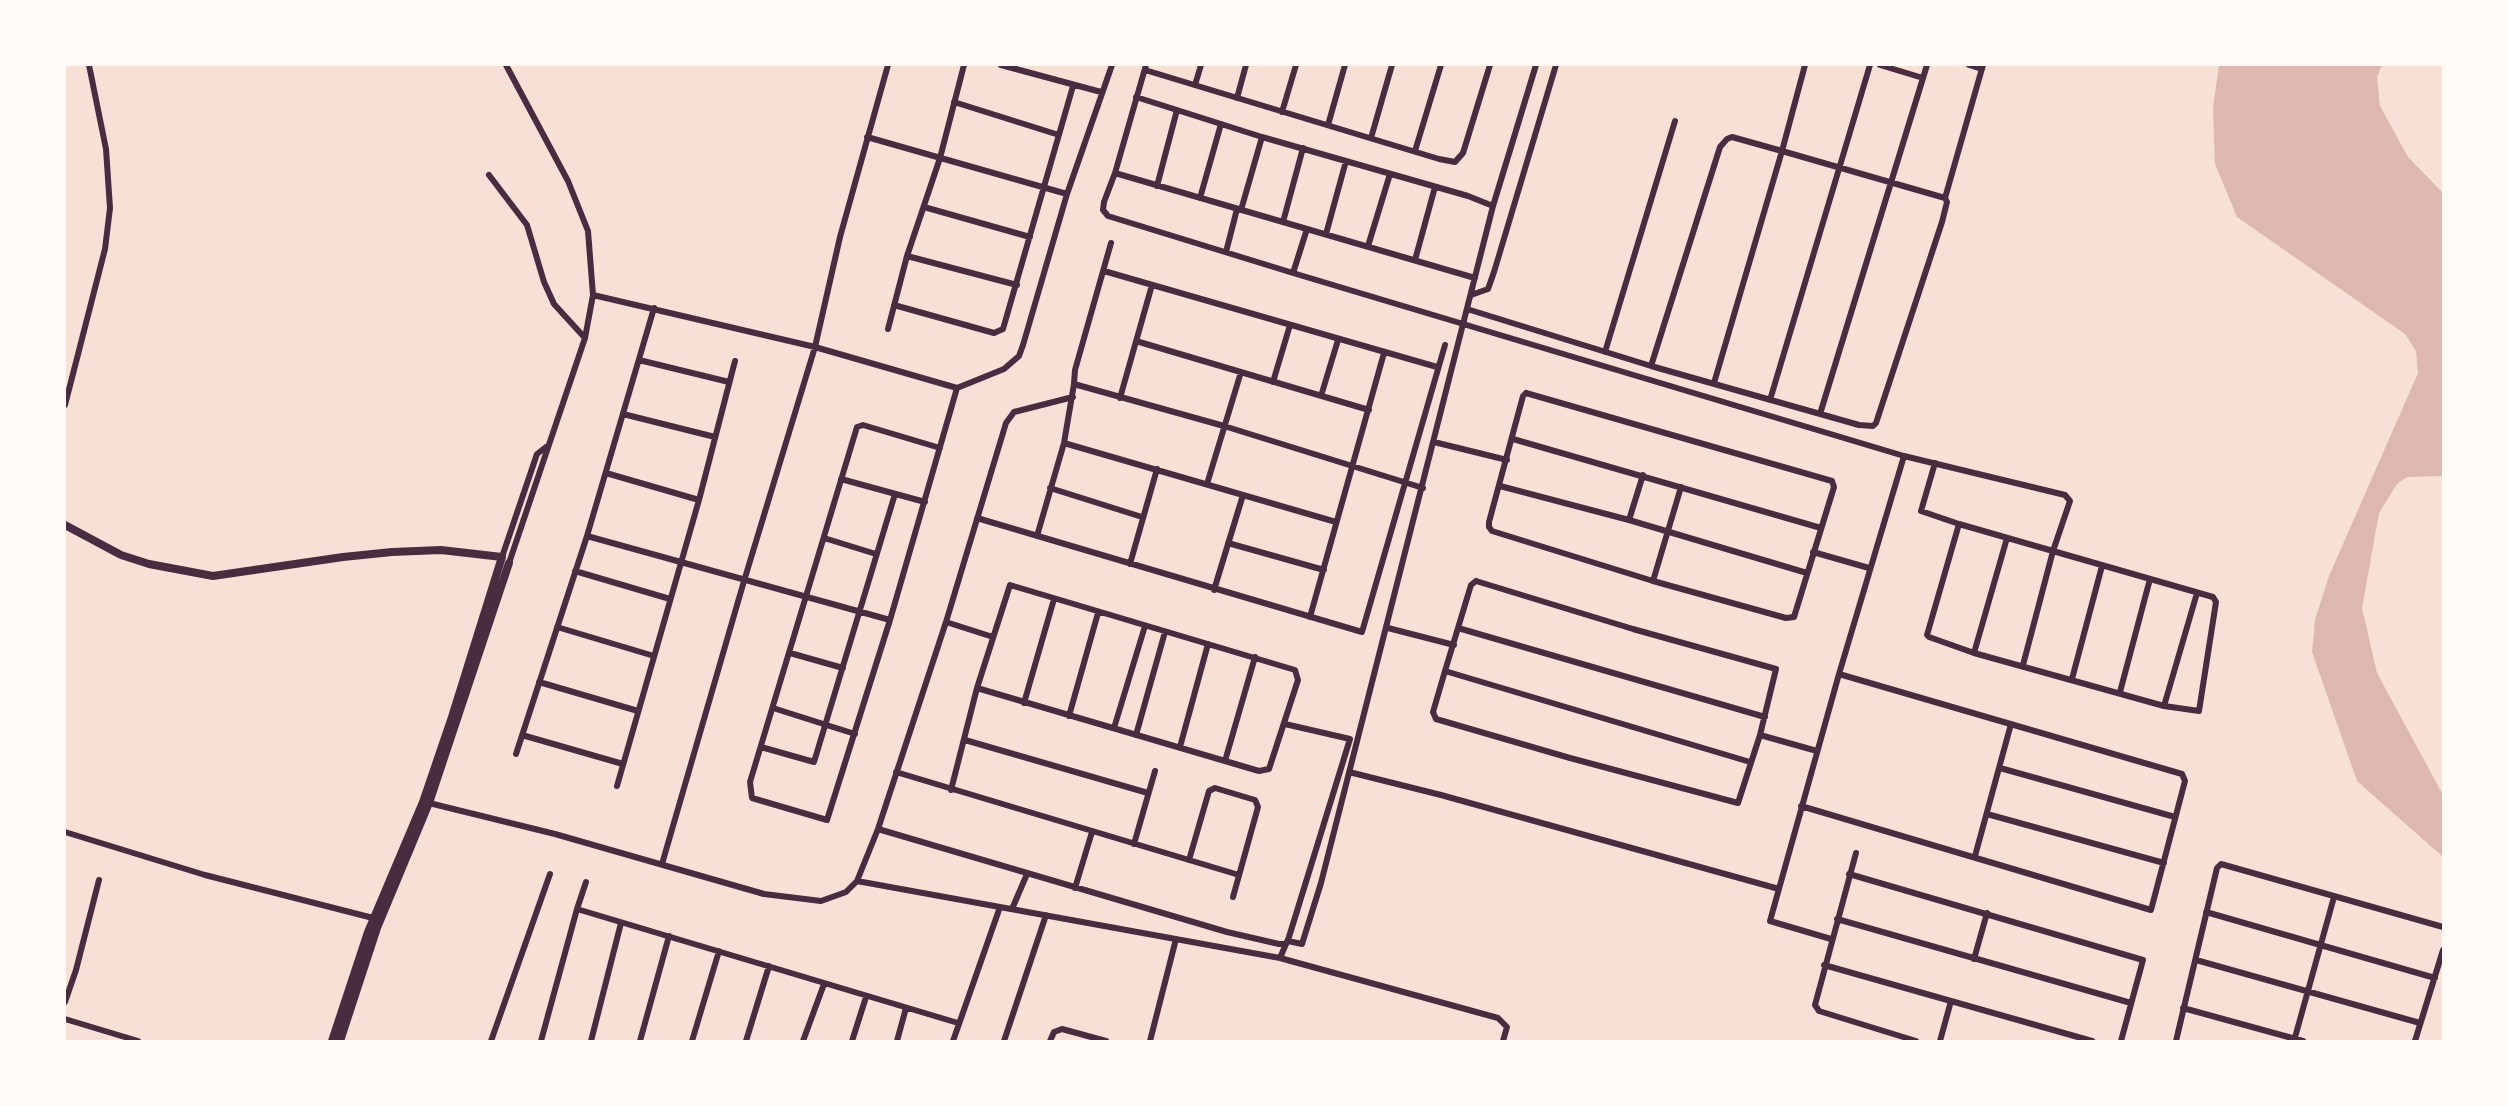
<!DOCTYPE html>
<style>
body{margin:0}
#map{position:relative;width:2508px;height:1106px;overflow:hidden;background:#f7e1d7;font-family:"DejaVu Sans",sans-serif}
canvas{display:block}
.frame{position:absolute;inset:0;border:66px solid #fffaf5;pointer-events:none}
</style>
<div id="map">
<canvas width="2508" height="1106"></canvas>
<div class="frame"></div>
</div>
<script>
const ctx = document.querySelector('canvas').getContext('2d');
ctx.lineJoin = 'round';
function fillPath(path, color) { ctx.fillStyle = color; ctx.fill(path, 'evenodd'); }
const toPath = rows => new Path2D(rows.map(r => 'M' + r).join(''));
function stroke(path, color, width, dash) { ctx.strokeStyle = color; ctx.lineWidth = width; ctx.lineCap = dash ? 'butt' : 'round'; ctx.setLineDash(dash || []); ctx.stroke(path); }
const water = toPath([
 [2219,65,2382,65,2377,77,2380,106,2408,157,2443,193,2443,476,2407,477,2397,484,2379,513,2362,608,2377,673,2443,795,2443,857,2357,781,2312,652,2315,620,2329,576,2418,373,2416,351,2405,334,2237,217,2215,164,2213,108]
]);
const minor = toPath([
 [506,65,568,181,588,231,593,295,585,338,509,563],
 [1001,65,1101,92],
 [1146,65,1115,173,1104,202,1103,210,1108,216,1293,273,1904,456,2065,495,2070,501,2053,551,2023,665],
 [1880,65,1923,78],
 [1969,65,1982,69],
 [1145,70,1439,159,1455,162,1463,153,1490,65],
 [1195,85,1201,65],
 [1136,97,1262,137,1468,196,1493,206],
 [1237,98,1246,65],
 [954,102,1059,135],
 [1282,112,1296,65],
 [1328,125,1345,65],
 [867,137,1067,194],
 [1371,138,1392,65],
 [1415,151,1441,65],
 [1115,173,1475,278],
 [489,175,527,225,544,282,554,304,585,338],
 [1157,186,1177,110],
 [1200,198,1221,124],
 [1945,198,1983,65],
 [924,207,1030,237],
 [1241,210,1262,137],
 [1283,222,1303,148],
 [1326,234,1346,161],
 [1111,243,1075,370,1074,384,1224,426,1423,488],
 [1368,246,1390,174],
 [1226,252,1237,209],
 [907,256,1017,285],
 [1415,260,1435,187],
 [1104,271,1437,367],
 [1293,273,1307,229],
 [593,295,815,347,957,388,1004,369,1019,356,1023,345,1067,194,1112,65],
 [1471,295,1488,289,1494,272,1556,65],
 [894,305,994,333,1003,329,1073,86],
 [1467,309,1651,366,1859,425,1873,426,1876,423,1942,222,1947,202,1945,198,1782,151,1714,383],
 [888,329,907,256,940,158,964,65],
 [1136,341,1369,410],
 [1605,352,1675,121],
 [639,360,729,382],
 [1651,366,1720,147,1727,139,1732,137,1782,151,1805,65],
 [1273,382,1290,325],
 [1526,393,1832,481,1834,487,1794,617,1786,618,1653,581,1492,531,1489,527,1489,522,1523,396,1526,393],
 [1321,396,1338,340],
 [1120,398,1152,285],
 [1770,400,1870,65],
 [65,405,105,249,110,208,106,149,89,65],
 [623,414,715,437],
 [1820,414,1927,65],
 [1513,439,1821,528],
 [1434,442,1507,460],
 [1064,443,1336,522],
 [1935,463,1921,511,1959,524],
 [606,473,699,500],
 [841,479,925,502],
 [1207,484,1241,372],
 [1500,486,1629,520,1807,573],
 [1050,488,1142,517],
 [977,518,1362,632,1445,345],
 [1629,520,1643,475],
 [1959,524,2213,597,2216,602,2199,711,2164,706,1974,653,1929,637,1927,635,1959,524],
 [587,536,890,620,957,388],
 [1037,536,1064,443,1074,384],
 [824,538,876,554],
 [1228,543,1324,570],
 [1813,552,1869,568],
 [502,557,537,454,546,447],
 [1130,564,1157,469],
 [575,571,670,599],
 [1476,581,1633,629,1776,669,1760,735,1738,803,1570,758,1436,719,1433,712,1445,671,1471,585,1476,581],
 [1653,581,1681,487],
 [1010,585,1295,670,1298,680,1269,769,1259,771,977,688,1010,585],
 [1214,590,1243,495],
 [1310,617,1384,353],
 [890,620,827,820,752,798,750,782,857,427,863,425,940,448],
 [946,622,993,637],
 [557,627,654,656],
 [1388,628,1454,645],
 [1458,628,1765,717],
 [790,653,843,668],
 [1974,653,2007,538],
 [1445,671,1750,762],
 [2072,679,2102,566],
 [539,682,638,711],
 [2120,692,2150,579],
 [1024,703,1054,599],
 [2164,706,2197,593],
 [773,708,855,734],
 [1069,716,1098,613],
 [1114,728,1145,626],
 [522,735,623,764],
 [1136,735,1165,632],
 [1760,735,1817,751],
 [965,740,1148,793],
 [761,747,814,762,895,494],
 [1180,747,1208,644],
 [516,754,587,536,654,308],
 [1225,761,1255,657],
 [2000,768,2175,817],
 [896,772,1239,875],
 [1349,772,1441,795,1779,889],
 [617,786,699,500,735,361],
 [951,790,977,688],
 [429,803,555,834,764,894,821,901,846,892,857,881,1280,958,1498,1018,1507,1027,1503,1041],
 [1801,806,2151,910,2185,781,2182,774,1839,674],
 [1987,814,2164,863],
 [878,829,1227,932,1279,944,1285,944],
 [65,832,205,875,373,918],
 [1134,844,1155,771],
 [1856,853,1815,1005,1819,1011,1916,1041],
 [1975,856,2011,724],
 [1189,860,1209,791,1215,788,1255,800,1258,807,1233,897],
 [662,864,744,581,815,347,840,237,888,65],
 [1849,874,2143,960,2121,1041],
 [857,881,878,829,946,622,1006,423,1014,412,1073,397],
 [1075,888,1092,832],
 [577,909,586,882],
 [1012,909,1027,874],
 [2206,912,2435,978],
 [1837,919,2131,1003],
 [1831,939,1770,921,1839,674,1904,456],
 [1288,941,1302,944,1321,883,1493,206,1536,65],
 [1280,958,1289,937,1350,739,1285,724],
 [1974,959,1987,913],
 [2196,960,2420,1023],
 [1824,965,2092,1041],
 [65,1002,76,970,99,880],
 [2183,1008,2303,1041],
 [65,1019,138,1041],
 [491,1041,550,874],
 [541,1041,577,909,958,1023],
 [591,1041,621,923],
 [640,1041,669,936],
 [692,1041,719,951],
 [746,1041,769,966],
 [803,1041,824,984],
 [852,1041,866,997],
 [897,1041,906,1008],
 [953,1041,1000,907],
 [1004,1041,1046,915],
 [1050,1041,1054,1032,1062,1029,1106,1041],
 [1150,1041,1176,939],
 [1940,1041,1951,1001],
 [2176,1041,2217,868,2221,864,2443,927],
 [2294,1041,2334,897],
 [2415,1041,2443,950]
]);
const tertiary = toPath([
 [65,525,121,555,149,564,213,576,343,557,392,552,441,550,502,557,452,717,423,802,368,932,332,1041],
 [340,1041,377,928,429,803,509,563]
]);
fillPath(water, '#dcb8b0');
stroke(minor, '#4a2c40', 6);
stroke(tertiary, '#4a2c40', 8);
</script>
